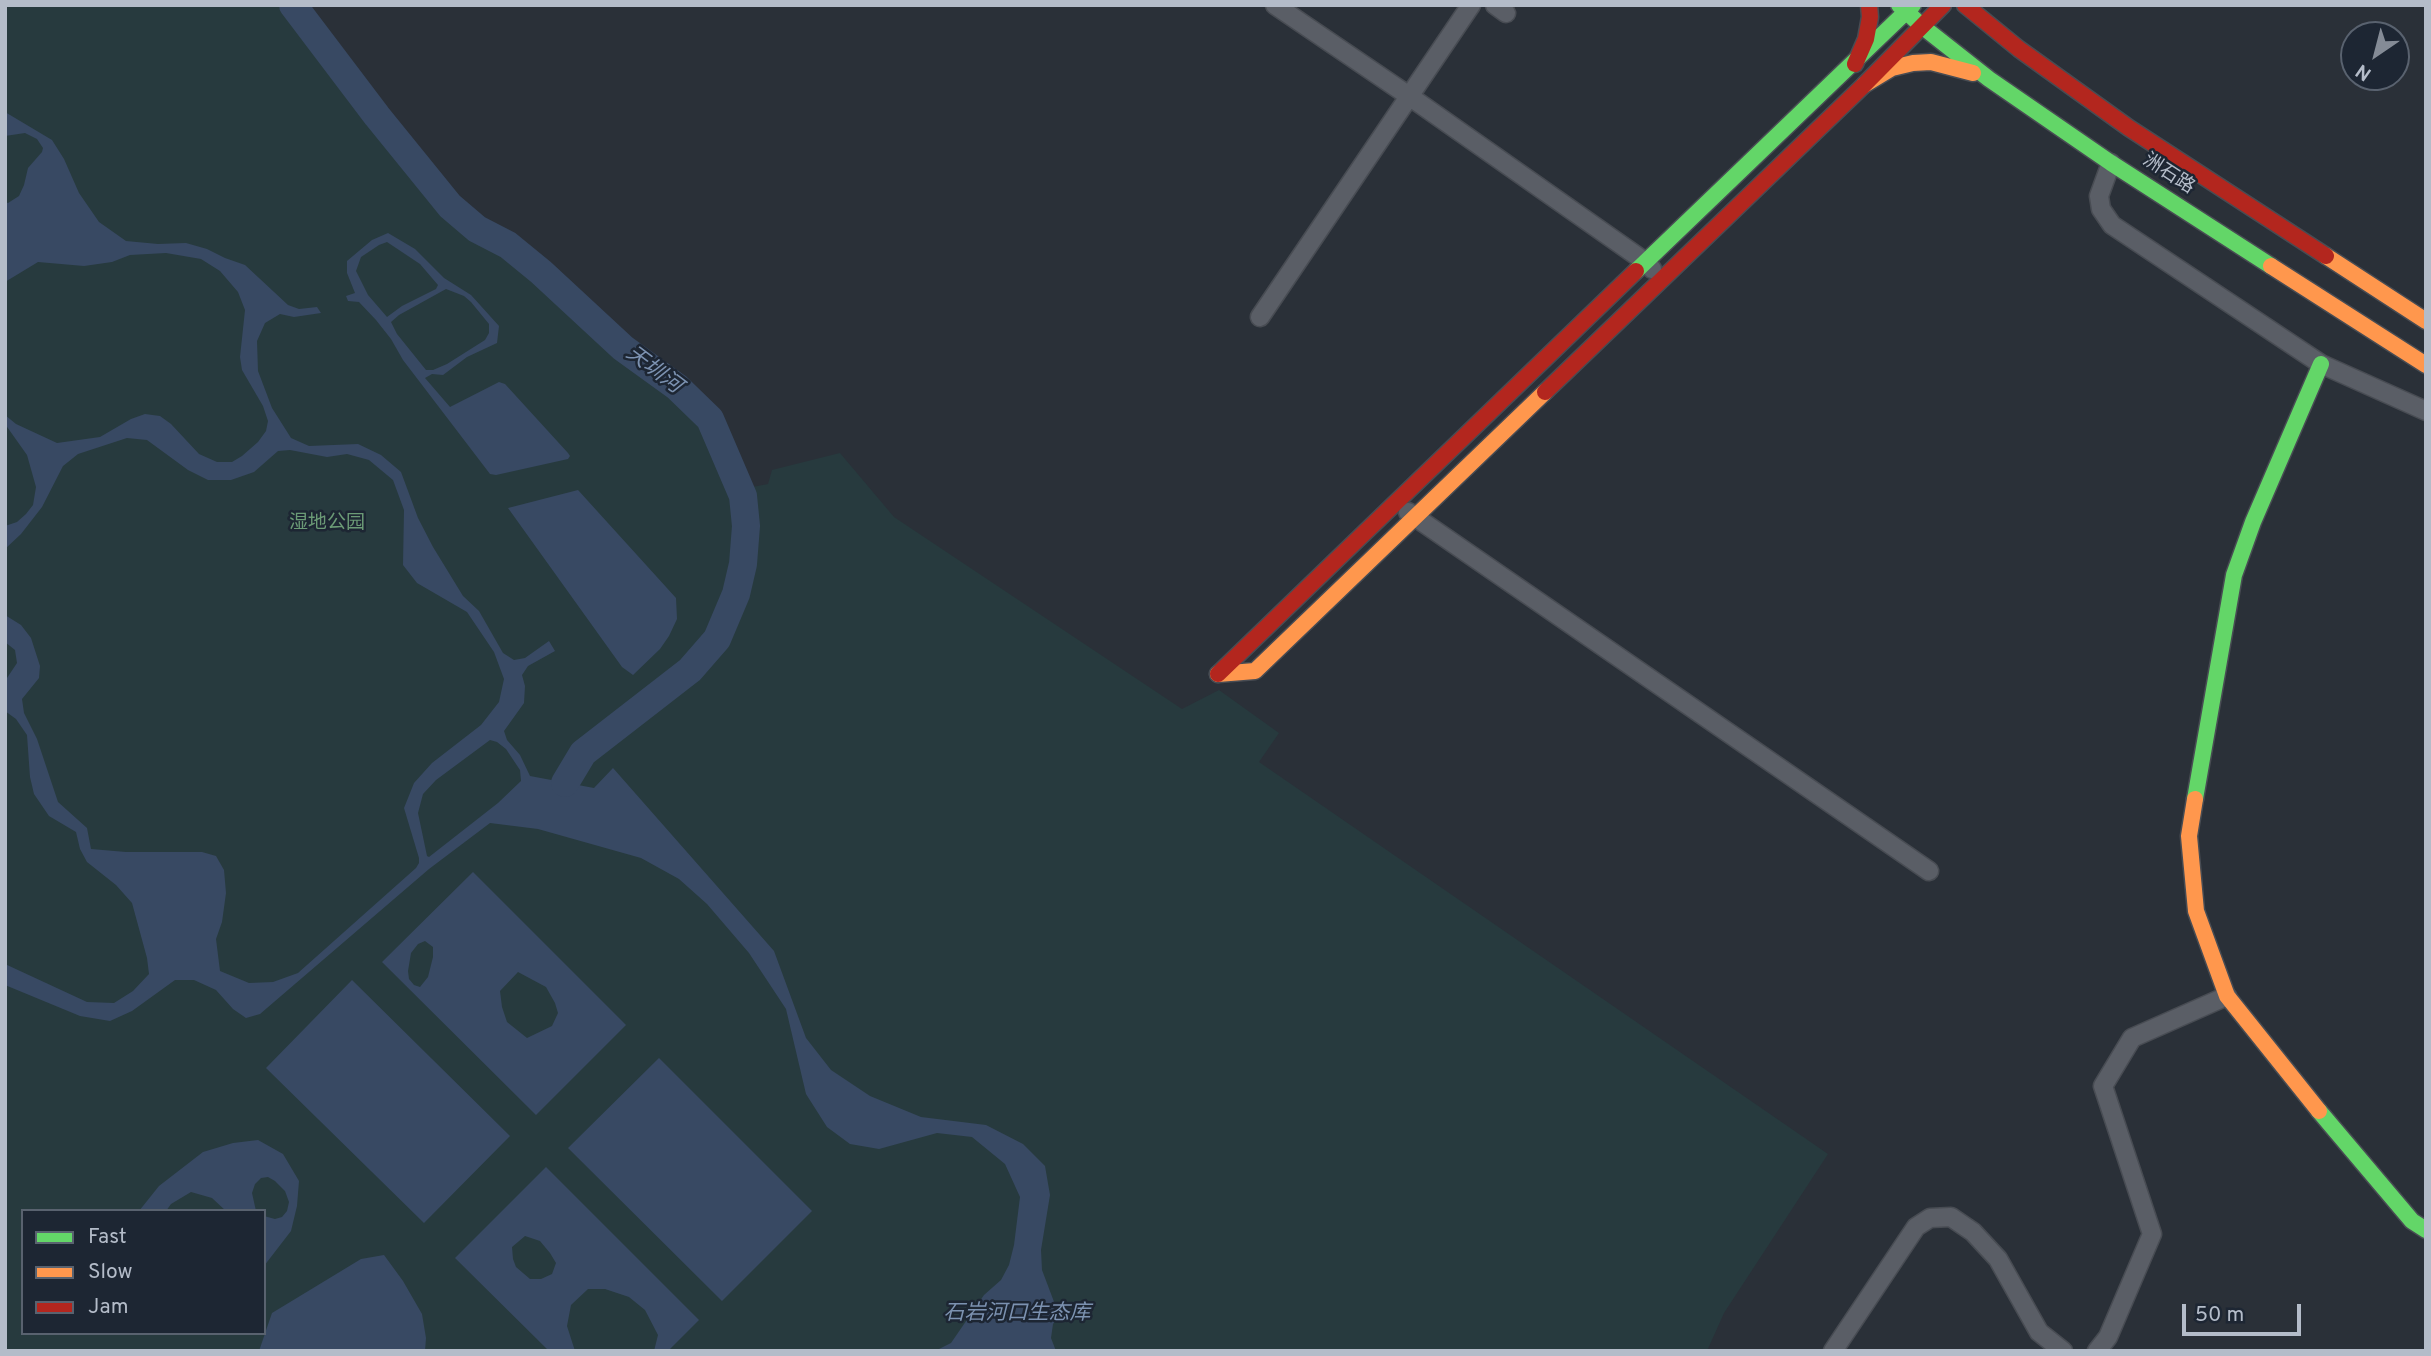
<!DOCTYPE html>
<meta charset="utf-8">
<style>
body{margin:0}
#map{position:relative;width:2431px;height:1356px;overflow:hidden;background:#2a3038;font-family:Overpass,sans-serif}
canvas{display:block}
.frame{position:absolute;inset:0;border:7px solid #b4bcc9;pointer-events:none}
.legend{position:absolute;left:21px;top:1209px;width:245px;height:126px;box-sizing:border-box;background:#1d2633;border:2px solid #59626f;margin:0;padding:9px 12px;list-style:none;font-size:21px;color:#b4bcc9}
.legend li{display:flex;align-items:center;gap:14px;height:35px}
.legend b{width:35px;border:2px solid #59626f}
.north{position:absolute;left:2340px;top:21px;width:70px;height:70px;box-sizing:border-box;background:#1d2633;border:2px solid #59626f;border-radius:50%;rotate:215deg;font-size:19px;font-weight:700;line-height:28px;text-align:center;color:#b4bcc9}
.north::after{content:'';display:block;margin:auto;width:24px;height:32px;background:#848b96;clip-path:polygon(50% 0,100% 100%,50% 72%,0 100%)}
.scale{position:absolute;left:2182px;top:1304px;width:119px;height:32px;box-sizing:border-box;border:4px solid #b4bcc9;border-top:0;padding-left:9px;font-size:21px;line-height:24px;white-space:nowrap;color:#b4bcc9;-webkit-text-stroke:5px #1d2633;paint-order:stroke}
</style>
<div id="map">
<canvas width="2431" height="1356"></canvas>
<div class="frame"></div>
<ul class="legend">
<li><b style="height:9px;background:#63d668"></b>Fast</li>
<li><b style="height:9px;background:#ff974d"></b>Slow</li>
<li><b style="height:9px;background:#b3261e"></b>Jam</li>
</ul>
<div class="north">N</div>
<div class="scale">50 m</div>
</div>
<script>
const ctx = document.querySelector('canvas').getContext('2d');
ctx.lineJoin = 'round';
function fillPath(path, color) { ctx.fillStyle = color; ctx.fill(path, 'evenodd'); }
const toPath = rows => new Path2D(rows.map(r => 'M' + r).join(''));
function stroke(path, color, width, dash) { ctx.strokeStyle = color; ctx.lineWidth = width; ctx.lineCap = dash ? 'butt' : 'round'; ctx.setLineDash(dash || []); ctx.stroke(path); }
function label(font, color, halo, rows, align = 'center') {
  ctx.font = font + ' Overpass,"Noto Sans SC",sans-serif'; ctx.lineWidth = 5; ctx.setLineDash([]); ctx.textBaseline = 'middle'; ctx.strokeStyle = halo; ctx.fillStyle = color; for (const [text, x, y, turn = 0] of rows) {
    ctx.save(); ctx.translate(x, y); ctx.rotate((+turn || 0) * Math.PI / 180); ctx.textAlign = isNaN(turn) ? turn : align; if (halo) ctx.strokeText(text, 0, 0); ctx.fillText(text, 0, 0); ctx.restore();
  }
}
const green = toPath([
 [5,5,287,5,373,122,453,218,480,240,510,253,550,285,622,354,649,376,674,392,705,423,726,462,736,490,768,484,772,470,840,453,894,517,1182,709,1219,690,1279,733,1259,762,1828,1154,1724,1313,1707,1351,5,1351],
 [23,1211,264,1211,264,1333,23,1333]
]);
const water = toPath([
 [5,112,52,140,64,159,79,193,99,222,126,241,158,244,186,243,207,249,225,258,245,265,288,305,299,309,317,307,321,313,294,317,280,314,265,323,257,341,258,371,272,408,291,438,309,446,358,444,381,455,401,472,418,518,433,547,463,596,479,611,503,653,514,660,525,658,549,641,555,651,528,666,522,675,525,686,524,703,504,731,507,740,520,755,530,776,594,788,613,768,774,951,806,1038,831,1070,870,1096,921,1117,986,1125,1023,1144,1045,1166,1050,1195,1041,1250,1042,1270,1059,1315,1053,1324,1051,1338,1056,1351,935,1351,951,1343,984,1295,1001,1280,1009,1265,1014,1245,1020,1197,1005,1164,972,1137,937,1133,879,1149,850,1144,827,1127,806,1094,786,1009,749,953,707,904,679,879,641,858,538,829,490,823,429,869,260,1014,246,1018,233,1009,216,990,194,980,175,980,132,1011,110,1021,80,1016,5,985,5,964,87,1002,114,1003,133,991,149,974,147,958,132,903,116,885,87,862,80,849,76,832,49,816,34,794,30,777,27,735,16,719,5,711,5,681,17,663,15,650,5,642,5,615,21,625,31,638,40,666,39,678,22,699,24,713,37,739,58,802,87,828,91,849,126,852,202,852,216,856,224,870,226,893,222,922,216,939,220,971,249,983,273,982,298,973,416,868,419,863,419,858,404,808,414,783,432,763,481,725,499,702,504,679,494,652,467,612,417,583,403,565,404,510,393,480,369,460,347,454,327,457,290,450,278,451,254,472,231,480,208,480,188,470,147,440,127,438,78,454,63,466,42,507,21,534,5,549,5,526,17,522,26,514,33,505,36,487,27,455,5,424,5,415,16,424,57,443,100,437,131,419,145,414,160,416,171,424,199,454,217,462,232,462,242,456,258,442,266,431,268,421,263,406,242,370,240,357,245,310,238,292,220,271,201,259,166,253,130,255,112,262,84,266,38,262,5,282,5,202,8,203,19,196,24,185,28,168,42,152,43,148,37,139,25,133,5,136],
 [490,740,497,742,506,749,520,770,521,781,498,803,429,857,427,856,418,813,423,794,436,780],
 [388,233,415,249,444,278,471,295,499,326,497,343,467,357,443,375,432,374,425,378,450,407,499,382,505,384,568,453,570,456,568,459,496,475,490,474,403,360,391,339,376,320,359,302,348,301,346,296,355,293,347,273,347,261,372,240],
 [387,242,420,264,438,285,436,289,402,306,387,317,368,295,356,271,361,257,379,245],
 [446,289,464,296,471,302,489,324,489,333,485,340,447,364,433,370,426,370,397,334,391,322,399,315],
 [578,490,676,598,677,619,669,636,660,649,633,675,622,667,508,508],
 [473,872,626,1025,536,1115,382,962],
 [425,941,433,947,433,957,428,977,420,987,414,985,409,979,408,971,411,953,418,944],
 [518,972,546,987,555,1003,558,1013,552,1026,527,1038,507,1022,502,1007,500,991],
 [352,980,510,1136,424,1223,266,1068],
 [659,1058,812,1211,722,1301,568,1148],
 [258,1140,283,1154,299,1181,297,1206,291,1231,264,1266,264,1216,275,1219,282,1217,287,1211,289,1202,285,1191,275,1181,268,1177,261,1178,255,1184,252,1193,256,1211,226,1211,212,1198,191,1192,171,1204,166,1211,139,1211,159,1186,203,1152,233,1143],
 [546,1167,699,1320,668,1351,654,1351,658,1335,645,1310,629,1297,605,1289,588,1289,571,1305,567,1326,575,1351,549,1351,455,1258],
 [525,1236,540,1241,550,1253,556,1263,552,1274,541,1279,530,1279,516,1267,513,1259,512,1247],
 [384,1255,403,1281,422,1314,426,1338,425,1351,259,1351,272,1313,361,1259]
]);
const river = toPath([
 [293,5,377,116,450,206,477,229,508,245,541,272,623,348,677,387,710,419,743,496,746,526,743,564,736,594,717,639,690,670,583,753,565,783]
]);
const street = toPath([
 [1275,5,1409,96,1647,263,1652,269],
 [1495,5,1506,13],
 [2111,163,2099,196,2101,209,2112,225,2321,364,2426,411],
 [1260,317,1471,5],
 [1408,512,1929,871],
 [1833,1351,1916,1227,1930,1218,1951,1217,1973,1232,1998,1259,2039,1332,2063,1351],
 [2097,1351,2108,1337,2152,1234,2103,1086,2132,1038,2227,996]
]);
const fast = toPath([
 [1899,5,1923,27,1989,79,2111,163,2271,266],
 [1636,271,1913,5],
 [2195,799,2234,575,2253,522,2321,364],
 [2319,1111,2412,1221,2426,1230]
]);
const slow = toPath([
 [1864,85,1892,68,1913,63,1931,62,1973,73],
 [2326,256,2426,321],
 [2271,266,2426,365],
 [1218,674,1255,671,1545,392],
 [2195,799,2189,836,2196,911,2227,996,2319,1111]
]);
const jam = toPath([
 [1965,5,2019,49,2129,128,2326,256],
 [1855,64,1866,39,1870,17,1869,5],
 [1545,392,1864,85,1943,5],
 [1218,674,1636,271]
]);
const streetNames = [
 ["洲石路",2168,175,33]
];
const parkNames = [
 ["湿地公园",327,524]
];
const waterNames = [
 ["天圳河",653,371,37],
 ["石岩河口生态库",1017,1315]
];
fillPath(green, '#273a3e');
fillPath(water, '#384963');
stroke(river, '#384963', 28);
stroke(street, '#484c53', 21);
stroke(fast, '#484c53', 19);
stroke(slow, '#484c53', 19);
stroke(jam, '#484c53', 19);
stroke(street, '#5a5e66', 18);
stroke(fast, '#63d668', 16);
stroke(slow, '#ff974d', 16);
stroke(jam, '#b3261e', 16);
label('19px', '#b4bcc9', '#1d2633', streetNames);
label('19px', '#6b9a76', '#1d2633', parkNames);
label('italic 21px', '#7c92b1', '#1d2633', waterNames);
</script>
